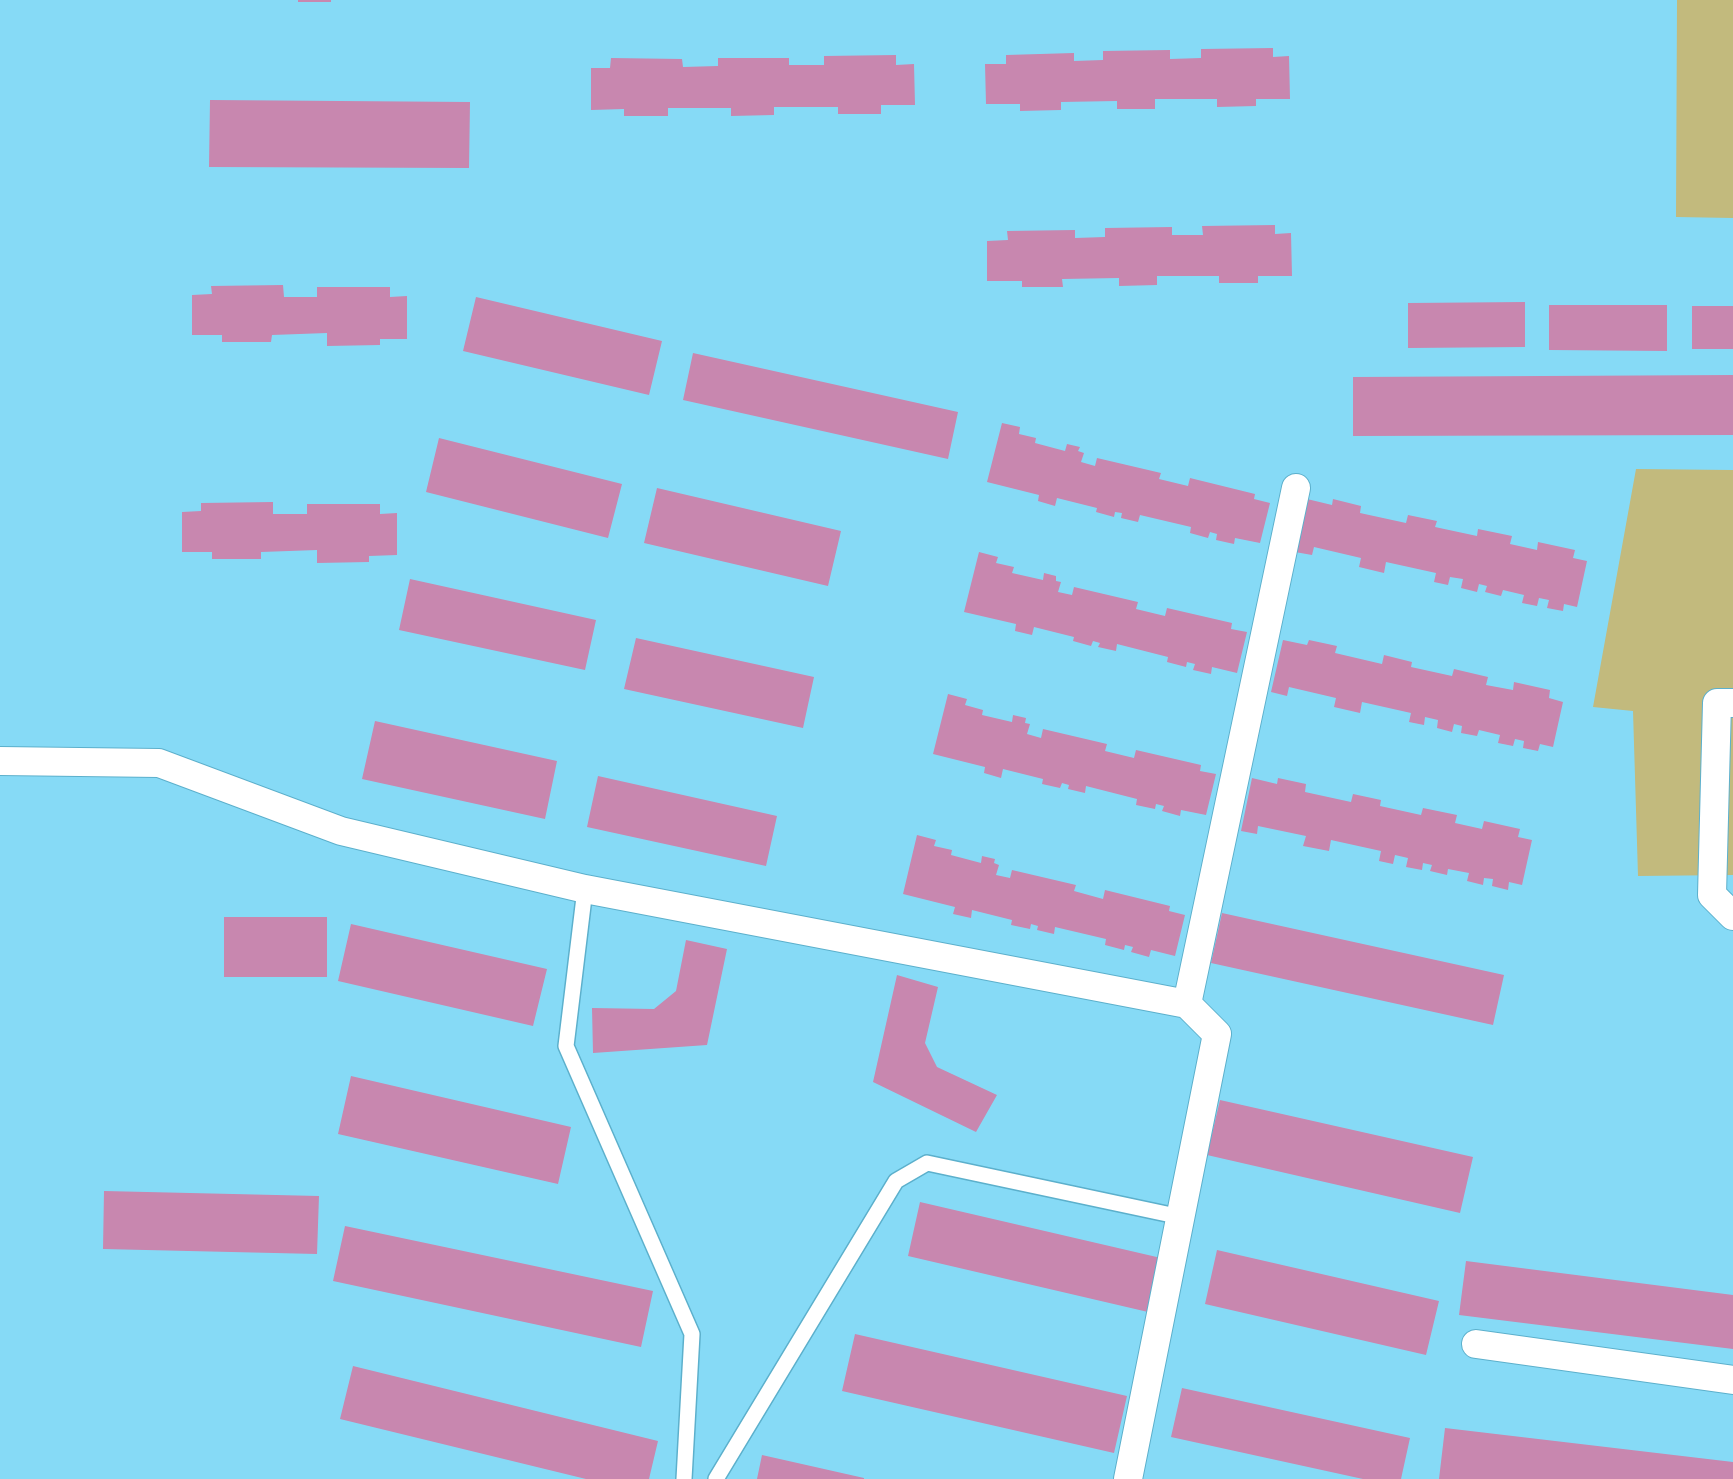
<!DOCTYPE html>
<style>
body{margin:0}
canvas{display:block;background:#86daf6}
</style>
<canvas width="1733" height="1479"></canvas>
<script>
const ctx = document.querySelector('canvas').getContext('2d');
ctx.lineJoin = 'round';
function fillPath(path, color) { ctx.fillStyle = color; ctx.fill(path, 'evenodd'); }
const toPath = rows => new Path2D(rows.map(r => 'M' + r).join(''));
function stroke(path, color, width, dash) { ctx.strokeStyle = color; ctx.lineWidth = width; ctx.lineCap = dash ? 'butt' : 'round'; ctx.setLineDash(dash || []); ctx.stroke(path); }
const green = toPath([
 [1677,0,1733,0,1733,218,1676,217],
 [1636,469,1733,470,1733,875,1638,876,1633,711,1593,707]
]);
const building = toPath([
 [298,0,331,0,331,2,298,2],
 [1273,48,1273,57,1289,56,1290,99,1256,99,1256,106,1217,107,1217,99,1155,99,1155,109,1117,109,1117,101,1061,102,1061,110,1020,111,1020,104,986,104,985,64,1006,64,1006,55,1074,53,1074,61,1103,60,1103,51,1170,50,1170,59,1201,58,1201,49],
 [896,55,896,65,914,64,915,105,881,105,881,114,838,114,838,107,774,107,774,115,731,116,731,108,668,108,668,116,624,116,624,109,591,110,591,68,610,68,611,58,682,59,683,67,718,66,718,58,789,58,789,65,824,65,824,56],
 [210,100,470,102,469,168,209,167],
 [1275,225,1275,234,1291,233,1292,276,1258,276,1258,283,1219,283,1219,276,1157,276,1157,285,1119,286,1119,278,1062,279,1063,287,1022,287,1022,281,987,281,987,241,1008,240,1007,231,1075,230,1075,238,1105,237,1105,228,1172,227,1172,235,1203,235,1202,226],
 [283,285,284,297,317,297,317,287,390,287,390,297,407,296,407,339,380,339,380,345,327,346,327,333,272,335,271,342,222,342,222,335,192,335,192,295,212,294,211,286],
 [476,297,662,341,649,395,463,351],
 [1525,302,1525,347,1408,348,1408,303],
 [1549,305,1667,305,1667,351,1549,350],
 [1692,306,1733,306,1733,349,1692,349],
 [693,353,958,412,948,459,683,400],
 [1733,375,1733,435,1353,436,1353,377],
 [1002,423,1020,427,1019,434,1036,438,1035,443,1065,451,1067,444,1080,447,1078,451,1084,453,1081,462,1095,466,1097,458,1161,473,1159,479,1188,486,1190,478,1255,494,1254,499,1270,503,1260,543,1235,538,1234,544,1216,540,1217,534,1210,532,1208,538,1190,533,1191,527,1140,515,1138,522,1121,518,1122,513,1115,512,1114,517,1096,512,1097,508,1057,498,1055,506,1038,501,1039,495,987,482],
 [439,438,622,484,608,538,426,492],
 [657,488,841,531,828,586,644,543],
 [1307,499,1332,505,1333,499,1361,506,1360,513,1406,523,1408,515,1437,521,1435,527,1477,536,1478,529,1512,536,1510,544,1537,550,1538,542,1575,550,1573,558,1587,561,1577,607,1564,604,1563,611,1547,608,1549,600,1539,598,1537,606,1522,603,1524,595,1503,590,1501,596,1485,592,1487,586,1479,584,1477,592,1461,588,1463,579,1450,577,1448,585,1434,582,1436,573,1386,562,1384,573,1359,567,1361,558,1314,547,1312,555,1295,552],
 [273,502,273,514,307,514,307,504,380,504,380,514,397,513,397,555,369,556,369,562,317,563,317,550,261,552,261,559,212,559,212,552,182,552,182,512,201,511,201,503],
 [979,552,998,557,996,563,1014,567,1012,573,1043,580,1044,573,1056,576,1056,581,1061,582,1058,592,1072,595,1074,587,1138,602,1136,609,1165,616,1167,608,1232,623,1231,629,1247,632,1237,673,1212,667,1211,674,1193,670,1195,664,1187,662,1186,667,1167,662,1168,657,1117,644,1116,651,1098,647,1100,643,1093,641,1091,646,1073,641,1074,637,1034,627,1032,635,1015,631,1016,624,964,612],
 [410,579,596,620,585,670,399,630],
 [636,638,814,677,803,728,624,689],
 [1283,640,1307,645,1309,640,1337,646,1335,653,1382,664,1384,655,1412,662,1411,667,1452,676,1454,669,1488,677,1486,685,1513,690,1514,682,1550,690,1549,698,1563,702,1553,747,1540,744,1538,751,1523,748,1524,741,1515,739,1513,746,1498,743,1500,735,1479,730,1477,736,1461,733,1462,726,1454,724,1452,732,1437,728,1438,720,1425,717,1424,725,1409,722,1411,713,1362,702,1360,713,1334,707,1336,698,1289,687,1287,696,1271,692],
 [948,694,967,699,965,705,983,710,982,715,1012,722,1013,715,1026,718,1025,723,1030,724,1027,734,1041,738,1043,729,1107,744,1105,751,1134,758,1136,750,1201,765,1200,771,1216,774,1206,815,1181,810,1180,816,1162,811,1164,806,1156,804,1155,809,1136,805,1137,799,1086,786,1085,793,1068,789,1069,785,1062,783,1060,788,1042,784,1043,779,1003,769,1001,778,984,773,985,767,933,754],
 [375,721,557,761,545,819,362,779],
 [598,776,777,816,766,866,587,827],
 [1252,778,1277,784,1278,778,1306,784,1305,792,1351,802,1353,794,1381,800,1380,806,1421,815,1423,808,1457,815,1455,823,1482,829,1484,821,1520,829,1518,837,1532,840,1522,885,1509,882,1508,890,1492,886,1493,879,1484,878,1483,885,1467,881,1469,873,1448,869,1447,875,1430,871,1432,865,1423,863,1422,870,1406,867,1408,858,1395,855,1393,864,1379,861,1381,851,1331,840,1329,851,1303,846,1306,836,1258,826,1257,834,1241,831],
 [917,835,936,840,934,846,952,850,951,855,981,863,982,856,995,859,994,863,999,865,996,875,1010,878,1012,870,1076,885,1074,891,1103,899,1105,890,1170,906,1169,911,1185,915,1175,956,1151,950,1149,957,1131,952,1133,947,1125,945,1124,950,1105,945,1106,939,1055,927,1054,934,1037,930,1038,926,1031,924,1030,929,1011,925,1012,920,972,910,971,918,953,914,955,907,903,894],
 [1222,913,1504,975,1493,1025,1211,963],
 [224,917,327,917,327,977,224,977],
 [351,924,547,969,533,1026,338,981],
 [686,940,727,949,707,1045,593,1053,592,1008,654,1009,676,991],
 [897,975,938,987,925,1043,937,1067,997,1095,976,1132,873,1082],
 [351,1076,571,1127,558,1184,338,1134],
 [1220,1100,1473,1157,1460,1213,1207,1155],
 [104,1191,319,1196,317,1254,103,1249],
 [920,1202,1161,1258,1148,1312,908,1256],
 [345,1226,653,1291,641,1347,333,1281],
 [1217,1250,1439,1301,1426,1355,1205,1304],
 [1466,1261,1733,1295,1733,1349,1459,1315],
 [855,1334,1127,1396,1114,1453,842,1391],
 [353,1366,658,1441,649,1479,586,1479,340,1419],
 [1182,1388,1410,1438,1401,1479,1363,1479,1171,1437],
 [1445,1428,1733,1462,1733,1479,1439,1479],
 [762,1455,864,1478,864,1479,757,1479]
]);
const service = toPath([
 [585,889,566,1046,692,1334,684,1479],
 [716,1479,896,1181,927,1163,1181,1217]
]);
const minor = toPath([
 [1733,703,1717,703,1712,895,1733,916],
 [0,761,159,763,341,831,585,889,1187,1004],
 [1476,1344,1733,1380],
 [1128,1479,1217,1034,1187,1004,1296,488]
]);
fillPath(green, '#c2ba7d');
fillPath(building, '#c887af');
stroke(service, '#5cb0cc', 18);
stroke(minor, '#5cb0cc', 30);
stroke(service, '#fff', 15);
stroke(minor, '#fff', 28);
</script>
